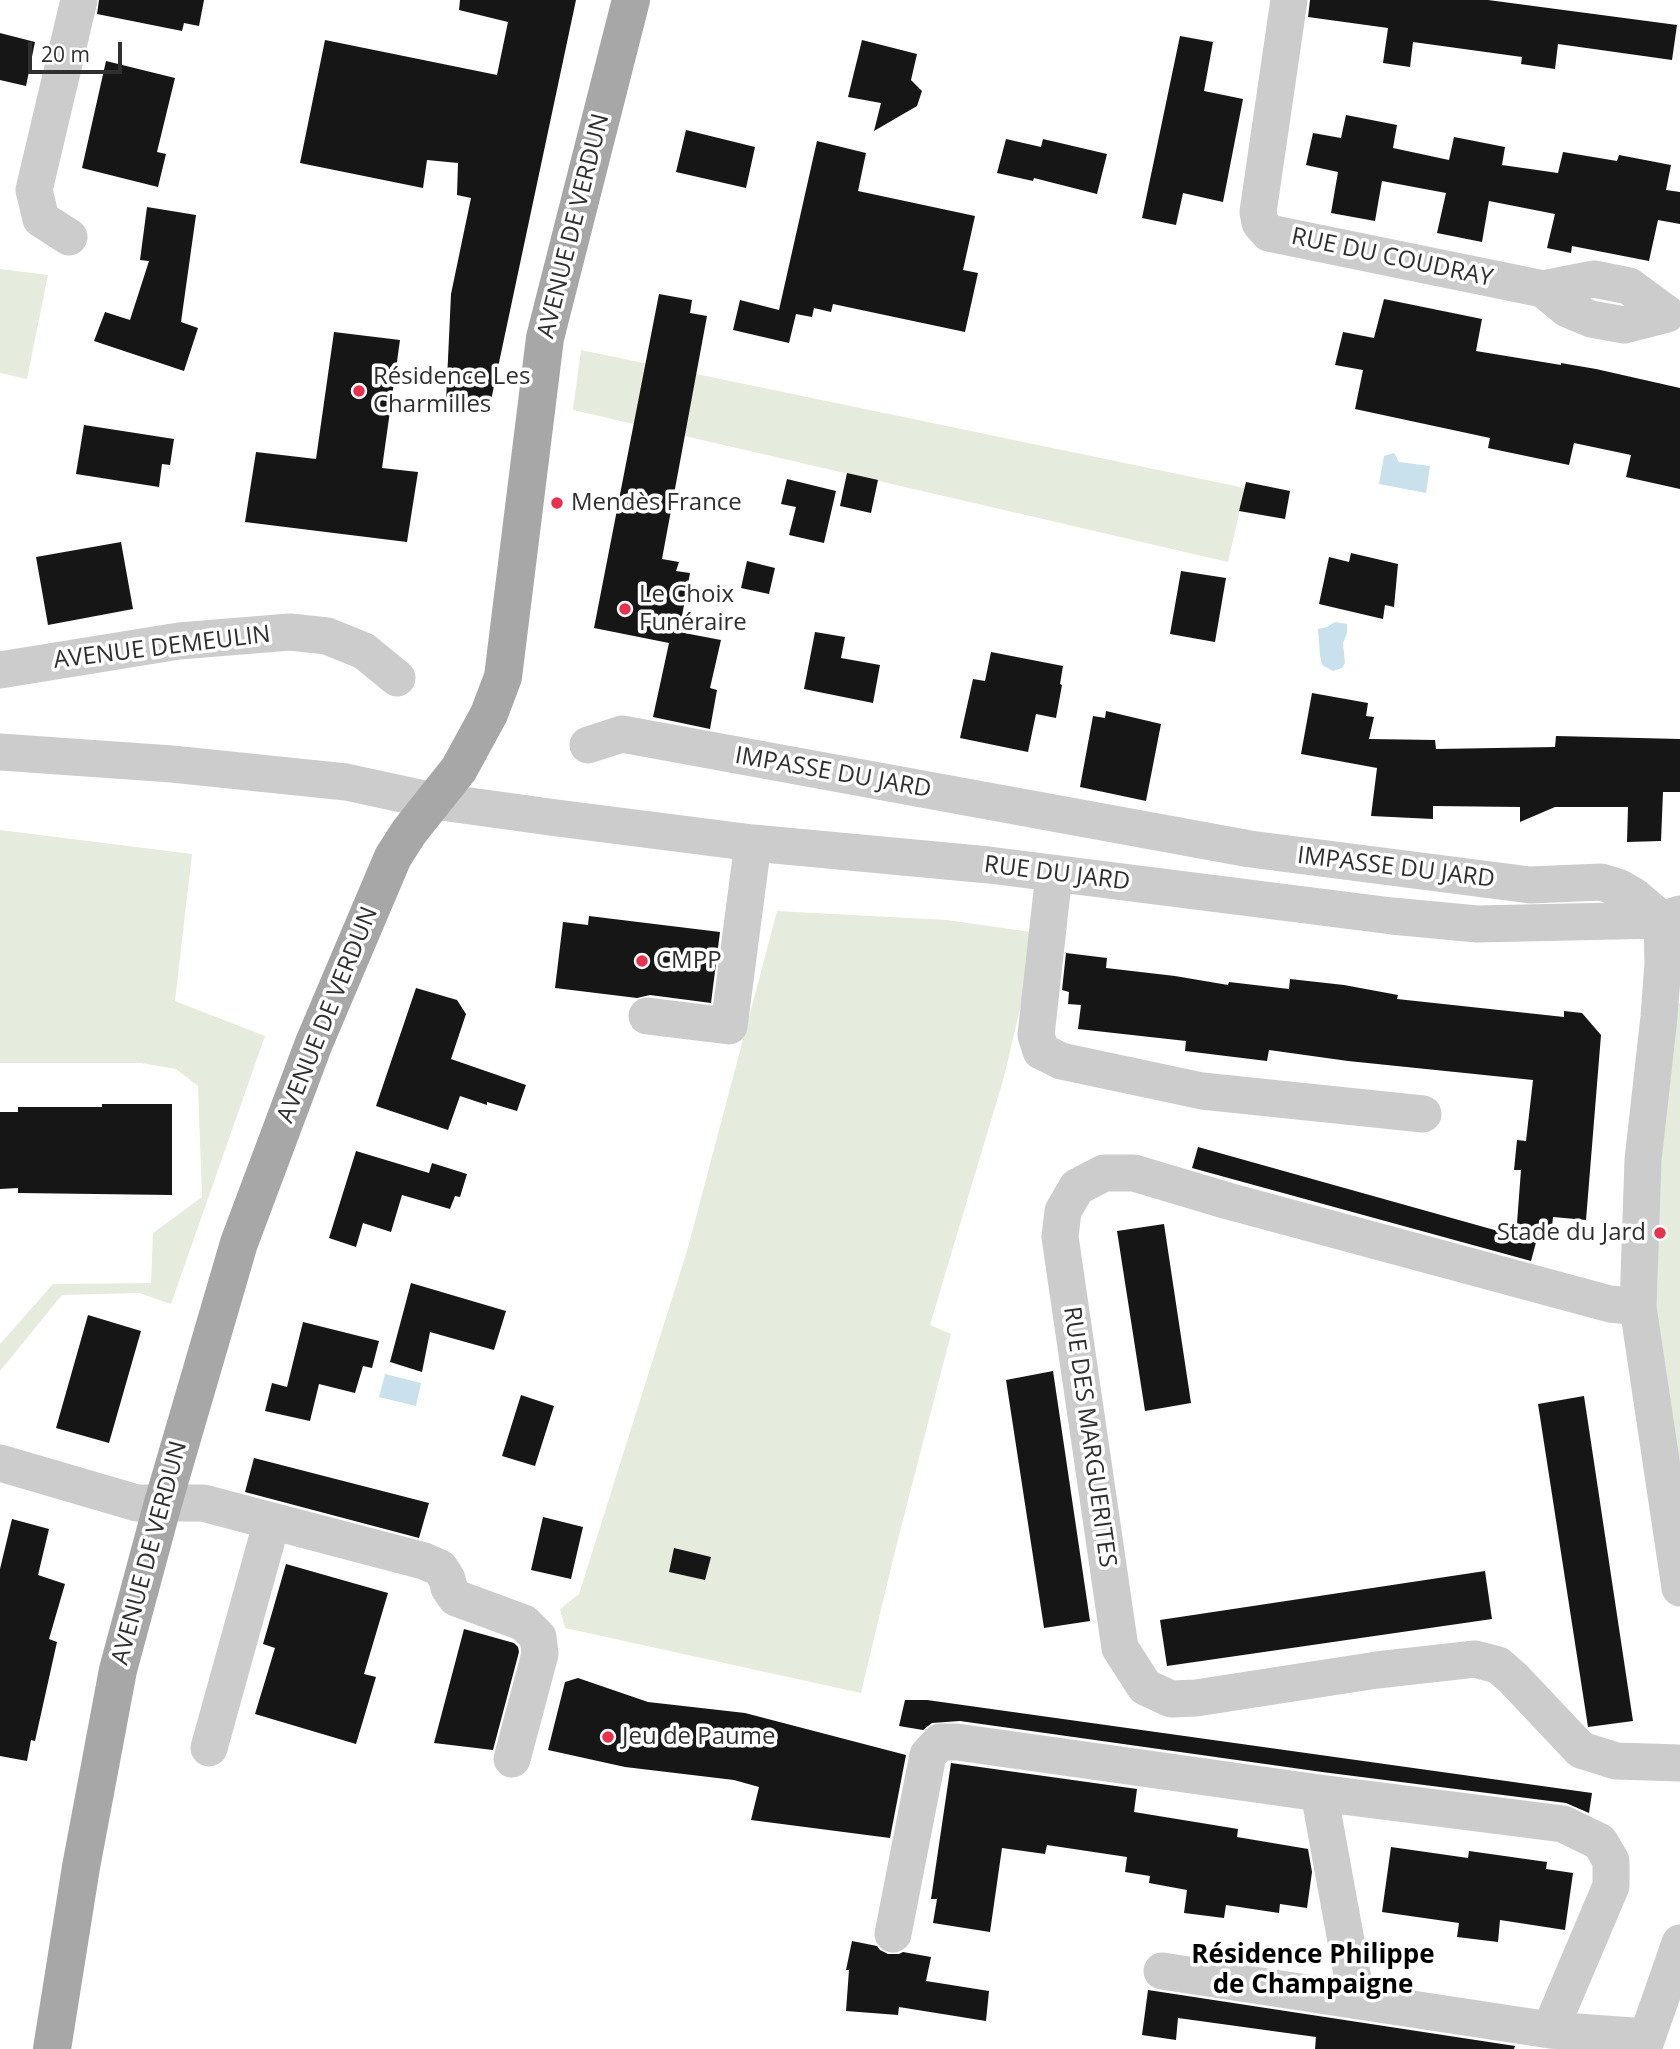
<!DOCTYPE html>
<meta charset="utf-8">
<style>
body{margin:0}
#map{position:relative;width:1680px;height:2049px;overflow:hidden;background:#fff;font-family:"Open Sans",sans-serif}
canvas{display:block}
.scale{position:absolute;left:28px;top:42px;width:94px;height:32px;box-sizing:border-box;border:4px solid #2f2f2f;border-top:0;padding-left:9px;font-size:21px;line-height:24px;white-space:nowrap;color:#2f2f2f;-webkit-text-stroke:5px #fff;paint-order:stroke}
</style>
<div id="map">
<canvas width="1680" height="2049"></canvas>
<div class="scale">20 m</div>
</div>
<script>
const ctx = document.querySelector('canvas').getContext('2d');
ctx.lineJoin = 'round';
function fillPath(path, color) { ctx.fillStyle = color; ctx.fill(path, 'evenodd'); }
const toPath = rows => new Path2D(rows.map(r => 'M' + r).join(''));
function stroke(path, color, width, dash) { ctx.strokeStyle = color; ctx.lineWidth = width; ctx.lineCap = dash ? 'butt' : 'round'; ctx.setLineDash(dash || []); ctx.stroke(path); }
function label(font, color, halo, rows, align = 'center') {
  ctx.font = font + ' "Open Sans",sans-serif'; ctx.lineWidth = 7; ctx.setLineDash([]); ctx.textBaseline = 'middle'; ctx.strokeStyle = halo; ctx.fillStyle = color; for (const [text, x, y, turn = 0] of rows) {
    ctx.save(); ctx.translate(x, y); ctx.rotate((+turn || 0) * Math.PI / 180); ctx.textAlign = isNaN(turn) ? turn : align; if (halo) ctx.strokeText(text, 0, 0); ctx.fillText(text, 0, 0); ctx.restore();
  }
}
const green = toPath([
 [0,269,48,275,27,379,0,373],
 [581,350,1245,488,1228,562,573,410],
 [0,830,192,854,175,1001,265,1036,171,1304,139,1293,62,1295,0,1371,0,1344,53,1284,151,1283,153,1233,202,1197,198,1086,176,1069,141,1063,0,1063],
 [777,911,947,920,1038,933,1004,1077,930,1325,951,1334,895,1551,861,1693,565,1628,560,1609,579,1594,687,1251],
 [1680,1003,1680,1588,1647,1372,1659,1017]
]);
const water = toPath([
 [1394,453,1399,462,1430,466,1426,493,1379,484,1384,456],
 [1335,622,1347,624,1347,633,1343,643,1345,663,1342,668,1333,671,1322,665,1320,655,1318,629,1327,627],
 [385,1374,421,1383,416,1406,379,1397]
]);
const building = toPath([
 [99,0,204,0,199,26,184,23,182,31,97,14],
 [460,0,576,0,490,405,446,402,451,294,471,198,457,195,458,163,427,160,423,188,300,163,325,40,497,75,508,22,459,10],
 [1310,0,1488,0,1677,25,1672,60,1558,44,1555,69,1521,64,1522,57,1413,42,1410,67,1383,63,1388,28,1308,17],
 [0,33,35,42,26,86,0,80],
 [1180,36,1213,42,1204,91,1243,99,1223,202,1183,193,1176,225,1142,218],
 [862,40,917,54,911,80,922,91,917,106,874,131,881,103,848,97],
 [106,61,175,78,157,152,166,154,158,187,82,168],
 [1346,115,1397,125,1393,148,1449,160,1454,137,1505,147,1502,165,1558,173,1563,152,1617,161,1619,155,1671,165,1666,190,1680,192,1680,224,1658,220,1649,261,1572,246,1571,253,1547,248,1555,214,1489,201,1482,242,1437,233,1446,193,1382,181,1375,221,1331,213,1338,172,1306,165,1313,133,1341,138],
 [686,130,755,147,746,188,676,172],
 [1006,139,1041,147,1043,139,1107,154,1097,194,1034,178,1033,181,997,173],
 [817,141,866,153,858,191,975,216,963,270,978,273,965,332,833,304,831,312,814,308,812,317,796,314,789,343,733,330,740,300,779,310],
 [147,207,196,215,181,322,198,328,184,371,94,341,105,312,130,320,149,261,140,260],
 [659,294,692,300,690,313,707,316,662,559,679,562,676,571,690,573,679,632,721,640,710,688,717,690,710,729,653,717,669,643,594,628],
 [1384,299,1482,319,1476,351,1561,365,1561,363,1596,369,1680,388,1680,489,1626,477,1631,455,1574,443,1569,465,1488,448,1490,438,1355,409,1363,370,1335,365,1343,332,1374,338],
 [334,332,400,340,382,468,418,472,407,542,245,522,256,452,316,459],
 [84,425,174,439,170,465,162,464,159,487,76,474],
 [847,473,878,480,871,513,840,506],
 [787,479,836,491,824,543,789,535,796,507,781,504],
 [1246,482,1290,491,1285,519,1239,511],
 [121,542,133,609,48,625,36,557],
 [1351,553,1398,564,1394,607,1385,605,1383,619,1319,604,1329,557,1349,562],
 [747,561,775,568,769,594,741,588],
 [1181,571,1226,578,1215,642,1170,634],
 [815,632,845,637,841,658,880,665,873,703,804,689],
 [991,652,1063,666,1060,684,1062,685,1056,718,1036,714,1028,752,960,738,973,679,985,681],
 [1312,693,1368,703,1366,716,1374,717,1369,739,1435,740,1436,749,1555,747,1556,736,1680,739,1680,792,1663,792,1661,841,1627,842,1628,807,1555,807,1520,822,1520,807,1433,806,1433,819,1371,816,1377,768,1301,754],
 [1106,711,1161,724,1146,801,1080,787,1093,716,1105,718],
 [589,916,720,932,711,1003,650,995,637,998,555,988,563,922,588,925],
 [1066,953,1107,958,1106,968,1175,976,1228,985,1229,982,1289,989,1290,979,1344,985,1398,995,1397,999,1564,1017,1564,1011,1582,1013,1601,1035,1586,1220,1553,1217,1551,1238,1538,1235,1531,1261,1192,1168,1198,1147,1516,1236,1521,1170,1514,1170,1517,1140,1526,1141,1533,1080,1348,1061,1269,1050,1267,1061,1185,1051,1186,1041,1078,1029,1081,1005,1068,1004,1069,992,1062,990],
 [416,988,457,1000,466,1014,451,1059,526,1085,517,1111,487,1102,487,1105,460,1096,448,1130,376,1106],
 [102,1104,172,1104,172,1195,18,1193,18,1188,0,1189,0,1112,18,1112,18,1107,102,1107],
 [356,1151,429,1173,432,1163,467,1174,460,1197,455,1196,450,1209,402,1195,391,1232,363,1223,356,1247,329,1238],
 [1164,1224,1191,1403,1145,1411,1117,1231],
 [411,1283,506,1311,494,1350,430,1332,422,1372,390,1362],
 [88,1315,141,1331,109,1443,56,1428],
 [303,1322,379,1341,372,1368,363,1366,355,1393,319,1384,310,1421,265,1411,272,1383,287,1387],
 [1053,1371,1090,1621,1044,1628,1006,1380],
 [521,1395,554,1406,535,1466,502,1456],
 [1584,1396,1633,1721,1588,1727,1538,1404],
 [254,1458,429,1503,419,1538,245,1492],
 [543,1517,583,1527,571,1579,531,1570],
 [12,1519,49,1529,38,1575,65,1584,49,1639,57,1642,35,1741,31,1740,27,1761,0,1756,0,1569],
 [674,1548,711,1557,705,1580,669,1572],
 [286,1564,388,1593,364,1674,376,1677,356,1744,255,1714,275,1648,263,1644],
 [1485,1571,1492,1619,1167,1666,1160,1620],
 [464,1629,514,1643,518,1647,519,1652,493,1750,434,1743],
 [578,1678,648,1702,745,1713,906,1755,890,1838,751,1820,759,1787,734,1780,625,1767,548,1750,565,1682],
 [905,1700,927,1700,1592,1793,1589,1813,1566,1803,1322,1772,960,1721,932,1723,923,1730,899,1726],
 [951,1763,1137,1789,1134,1812,1238,1829,1237,1837,1308,1849,1312,1872,1307,1908,1280,1904,1279,1913,1226,1905,1224,1918,1184,1913,1187,1890,1149,1883,1150,1876,1125,1872,1127,1857,1047,1845,1045,1854,1002,1848,990,1932,933,1923,937,1899,931,1899],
 [1391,1847,1468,1858,1469,1851,1547,1862,1546,1869,1573,1873,1565,1930,1500,1920,1498,1942,1457,1937,1459,1923,1382,1912],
 [852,1941,877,1946,880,1950,888,1954,899,1954,903,1952,931,1957,926,1981,989,1991,986,2021,899,2007,898,2015,846,2011,849,1970,846,1970],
 [1148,1990,1515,2046,1514,2049,1315,2049,1316,2037,1178,2018,1176,2040,1142,2035]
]);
const minor = toPath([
 [1289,0,1258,212,1260,223,1269,233,1543,289,1594,279,1629,286,1667,314,1624,325,1591,319,1567,309,1543,289],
 [69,237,41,219,34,190,79,0],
 [0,670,179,641,290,632,327,636,364,651,397,678],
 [588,745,622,734,1250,849,1530,885,1601,882,1620,888,1634,896,1662,920],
 [0,752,172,764,346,782,434,801,557,818,753,843,989,865,1392,916,1477,924,1662,920,1680,914],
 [1054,874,1036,1035,1041,1051,1061,1061,1202,1091,1423,1114],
 [1662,920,1663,964,1659,1017,1643,1160,1638,1307,1680,1588],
 [647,1016,729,1026,753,843],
 [1638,1307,1610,1304,1228,1201,1134,1173,1104,1173,1077,1187,1063,1211,1060,1237,1120,1648,1145,1687,1171,1699,1196,1698,1377,1670,1475,1659,1498,1665,1513,1678,1581,1750,1616,1761,1680,1763],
 [0,1463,137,1503,203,1503,424,1561,440,1568,447,1579,449,1588,456,1598,524,1623,538,1637,540,1654,512,1759],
 [209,1748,272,1521],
 [1319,1793,1357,2001],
 [893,1934,928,1755,940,1742,957,1742,1319,1793,1563,1824,1600,1842,1611,1861,1611,1886,1550,2030],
 [1162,1971,1550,2030,1646,2037],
 [1643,2049,1680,1943]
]);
const major = toPath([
 [52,2049,81,1867,118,1670,163,1503,239,1243,314,1043,393,857,409,832,459,769,489,714,503,677,545,338,631,0]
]);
const markers = [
 [359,391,7,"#e6324d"],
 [557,503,7,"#e6324d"],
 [625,609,7,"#e6324d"],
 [642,961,7,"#e6324d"],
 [1660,1233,7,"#e6324d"],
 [608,1737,7,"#e6324d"]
];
const streetNames = [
 ["AVENUE DE VERDUN",574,226,-76],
 ["RUE DU COUDRAY",1392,258,12],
 ["AVENUE DEMEULIN",162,648,-7],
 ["IMPASSE DU JARD",833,773,10],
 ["IMPASSE DU JARD",1396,868,7],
 ["RUE DU JARD",1057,874,7],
 ["AVENUE DE VERDUN",328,1015,-68],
 ["RUE DES MARGUERITES",1089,1437,82],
 ["AVENUE DE VERDUN",150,1553,-75]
];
const poiNames = [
 ["Résidence Les",373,377],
 ["Charmilles",373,405],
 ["Mendès France",571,503],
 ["Le Choix",639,595],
 ["Funéraire",639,623],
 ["CMPP",656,961],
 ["Stade du Jard",1646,1233,"right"],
 ["Jeu de Paume",622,1737]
];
const neighbourhoodNames = [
 ["Résidence Philippe",1313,1956],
 ["de Champaigne",1313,1986]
];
fillPath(green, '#e6ecdd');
fillPath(water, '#c9e1ec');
fillPath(building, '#161616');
stroke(minor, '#ccc', 37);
stroke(major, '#a7a7a7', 38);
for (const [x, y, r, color] of markers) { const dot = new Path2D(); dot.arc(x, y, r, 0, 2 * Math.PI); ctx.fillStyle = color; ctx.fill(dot); stroke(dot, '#fff', 2.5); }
label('24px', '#2f2f2f', '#fff', streetNames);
label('24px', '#2f2f2f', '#fff', poiNames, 'left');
label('bold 26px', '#000', '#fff', neighbourhoodNames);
</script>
